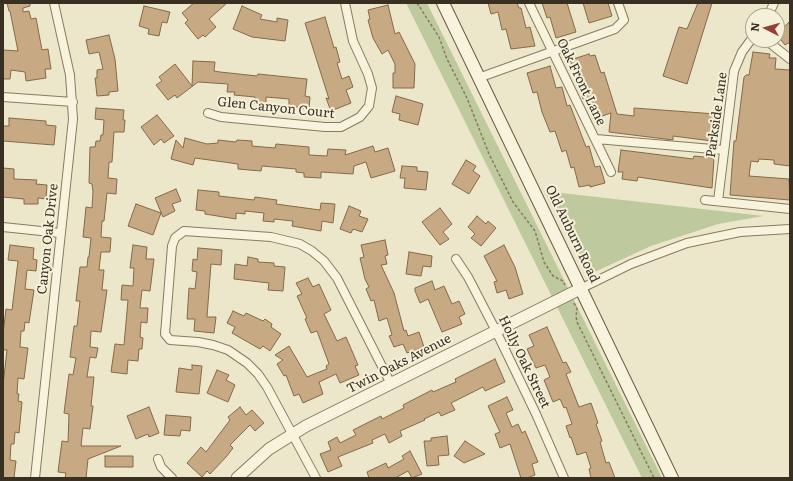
<!DOCTYPE html>
<style>
body{margin:0}
#map{position:relative;width:793px;height:481px;overflow:hidden;background:#ece7ca;font-family:Literata,serif}
canvas{display:block}
.frame{position:absolute;inset:0;border:4px solid #393022;pointer-events:none}
.north{position:absolute;left:745px;top:8px;width:40px;height:40px;box-sizing:border-box;background:#f4f0d9;border:1px solid #a9a390;border-radius:50%;rotate:276deg;font-size:11px;font-weight:700;line-height:16px;text-align:center;color:#393022}
.north::after{content:'';display:block;margin:auto;width:14px;height:18px;background:#924234;clip-path:polygon(50% 0,100% 100%,50% 72%,0 100%)}
</style>
<div id="map">
<canvas width="793" height="481"></canvas>
<div class="frame"></div>
<div class="north">N</div>
</div>
<script>
const ctx = document.querySelector('canvas').getContext('2d');
ctx.lineJoin = 'round';
function fillPath(path, color) { ctx.fillStyle = color; ctx.fill(path, 'evenodd'); }
const toPath = rows => new Path2D(rows.map(r => 'M' + r).join(''));
function stroke(path, color, width, dash) { ctx.strokeStyle = color; ctx.lineWidth = width; ctx.lineCap = dash ? 'butt' : 'round'; ctx.setLineDash(dash || []); ctx.stroke(path); }
function label(font, color, halo, rows, align = 'center') {
  ctx.font = font + ' Literata,serif'; ctx.lineWidth = 4; ctx.setLineDash([]); ctx.textBaseline = 'middle'; ctx.strokeStyle = halo; ctx.fillStyle = color; for (const [text, x, y, turn = 0] of rows) {
    ctx.save(); ctx.translate(x, y); ctx.rotate((+turn || 0) * Math.PI / 180); ctx.textAlign = isNaN(turn) ? turn : align; if (halo) ctx.strokeText(text, 0, 0); ctx.fillText(text, 0, 0); ctx.restore();
  }
}
const green = toPath([
 [406,3,427,3,662,478,642,478],
 [544,191,764,216,718,224,651,246,588,275]
]);
const building = toPath([
 [7,3,30,3,30,6,23,8,23,12,29,11,31,19,36,18,42,50,48,49,51,69,45,69,46,78,26,81,25,72,11,70,10,79,3,79,3,50,18,51,10,11,9,11,7,3],
 [194,3,227,3,209,19,216,27,205,37,203,35,198,39,185,23,188,20,182,13,194,3],
 [488,3,517,3,519,8,521,8,526,28,530,27,535,46,511,49,506,29,502,30,498,12,491,14,488,3],
 [542,3,567,3,576,32,556,38,550,17,547,18,542,3],
 [583,3,608,3,612,16,589,23,583,3],
 [698,3,712,3,687,84,663,76,679,27,687,29,698,3],
 [388,5,395,34,399,32,415,64,414,88,393,88,393,73,395,73,395,64,388,50,382,54,373,38,368,20,370,19,368,10,388,5],
 [144,6,170,12,167,23,162,22,159,36,148,34,149,29,139,26,144,6],
 [242,6,262,15,260,19,277,22,277,18,288,20,285,41,252,37,233,29,242,6],
 [325,17,334,48,336,47,340,62,337,63,342,79,349,76,353,87,346,90,351,103,331,111,326,98,329,99,305,23,325,17],
 [790,21,790,42,785,45,777,35,790,21],
 [109,35,115,59,118,91,109,92,109,95,97,96,95,78,97,78,97,70,103,69,99,52,89,54,86,40,109,35],
 [753,52,770,54,769,58,776,58,775,69,790,70,790,166,774,164,774,160,759,159,758,162,751,161,749,176,789,179,790,200,730,195,734,141,736,141,744,77,746,75,749,75,753,52],
 [589,54,590,56,595,55,601,73,604,72,617,114,634,116,634,108,716,114,715,119,720,120,718,138,713,137,712,141,673,136,673,140,609,132,611,113,593,119,586,98,583,99,570,60,589,54],
 [193,61,215,62,214,71,220,72,257,76,258,74,307,79,305,96,310,97,309,109,289,106,289,99,266,97,266,104,254,103,255,97,234,95,235,92,227,92,228,84,198,82,177,98,175,95,168,100,156,85,162,81,159,77,175,64,192,86,193,61],
 [550,66,556,88,562,87,567,106,570,105,586,147,589,146,595,167,600,166,605,183,590,187,590,185,579,187,574,167,571,168,566,150,562,152,555,131,550,132,542,112,537,92,533,93,527,73,550,66],
 [396,96,423,104,418,125,399,120,400,114,392,112,396,96],
 [96,108,124,110,123,120,125,120,124,132,114,132,112,162,109,162,108,178,117,179,116,194,107,193,104,221,102,221,101,237,111,238,110,252,101,252,99,270,104,270,102,290,107,290,101,332,91,331,90,347,98,348,96,358,90,357,87,377,94,377,91,406,93,406,90,429,83,428,81,446,121,446,88,459,86,478,65,478,66,473,58,472,62,441,68,442,69,414,64,413,69,374,73,375,76,358,70,357,74,326,77,326,80,301,76,301,80,267,87,267,88,257,89,257,91,238,83,237,86,207,92,208,93,192,92,184,89,183,90,147,95,147,96,141,100,141,101,135,103,135,104,120,95,119,96,108],
 [157,115,174,136,164,143,161,139,154,145,141,127,157,115],
 [9,118,46,121,46,125,56,126,54,145,3,141,3,126,9,126,9,118],
 [185,138,207,144,218,143,218,140,236,142,237,140,252,141,252,146,275,148,276,144,309,147,309,155,327,156,328,149,346,150,345,155,373,146,375,152,388,148,395,171,371,178,366,162,354,166,353,174,321,172,321,178,304,177,304,173,296,172,296,169,262,166,261,171,238,169,238,164,195,158,193,165,171,159,176,140,183,148,185,138],
 [621,150,693,159,694,156,714,158,712,188,638,177,637,181,622,179,623,172,618,172,621,150],
 [466,160,476,166,473,171,480,176,469,194,452,184,466,160],
 [402,166,417,167,417,171,428,172,426,190,404,188,405,178,400,178,402,166],
 [3,168,14,169,14,179,37,180,36,184,47,185,46,199,38,198,38,204,24,204,24,199,3,197,3,168],
 [176,189,181,201,172,204,175,211,163,217,155,198,176,189],
 [198,190,219,192,219,196,254,200,255,197,277,200,276,204,320,210,321,203,335,204,333,223,322,221,321,231,292,226,293,221,274,219,274,222,263,221,264,213,245,211,245,214,236,213,236,219,205,214,205,211,196,210,198,190],
 [136,204,161,213,153,235,128,226,136,204],
 [349,206,361,211,359,216,368,219,362,232,353,229,351,233,340,229,349,206],
 [440,208,452,224,443,232,449,239,440,245,422,222,440,208],
 [477,216,486,224,488,221,496,228,481,246,471,238,475,234,468,227,477,216],
 [385,240,388,255,385,256,387,264,381,265,394,293,404,331,406,330,408,336,419,332,424,347,407,353,403,344,394,347,389,336,392,335,387,318,379,321,374,300,371,301,366,289,369,287,365,279,360,258,364,257,361,245,385,240],
 [10,245,34,248,33,259,37,260,36,271,27,270,25,289,34,290,29,323,25,322,24,331,21,331,20,347,28,348,24,379,18,378,17,394,19,394,18,401,22,402,19,433,15,432,14,444,11,444,10,460,16,461,14,478,3,478,3,385,7,350,3,350,3,334,6,309,12,310,18,261,8,260,10,245],
 [133,245,147,247,146,259,154,259,150,291,142,290,140,308,148,308,147,323,141,322,140,337,143,338,142,349,139,349,138,361,128,360,127,374,111,372,115,344,124,345,128,300,121,300,122,285,133,286,134,268,130,268,133,245],
 [504,245,515,267,523,294,509,299,506,290,497,293,494,282,497,281,484,256,504,245],
 [198,248,222,250,221,265,211,264,207,317,216,317,214,333,194,331,195,319,187,319,189,288,195,289,197,272,192,271,193,259,197,260,198,248],
 [409,252,432,256,431,267,423,266,421,276,406,274,409,252],
 [248,257,258,259,258,262,274,263,274,266,285,267,283,291,268,290,269,283,234,279,235,264,247,266,248,257],
 [308,278,313,287,319,284,331,310,324,314,337,341,346,337,358,365,355,366,359,375,340,383,336,374,319,382,323,394,303,403,299,394,294,396,286,375,284,376,277,364,283,360,275,355,289,346,307,377,327,369,326,366,329,364,317,331,311,333,305,319,307,318,297,296,302,294,296,283,308,278],
 [432,281,435,290,444,286,452,304,459,301,465,314,459,317,462,324,442,332,428,299,420,303,415,291,415,288,432,281],
 [233,311,244,316,246,313,263,321,265,319,272,324,271,327,281,334,270,351,263,346,260,349,232,333,235,327,227,323,233,311],
 [547,327,563,363,566,362,571,372,566,374,579,407,591,403,598,423,596,424,602,441,600,442,606,463,609,462,615,478,591,478,589,469,591,468,586,452,577,455,571,437,570,438,566,426,572,424,566,407,564,408,560,399,553,402,544,380,550,377,545,365,536,368,532,360,527,349,534,346,529,335,547,327],
 [495,359,505,382,485,391,483,387,451,403,455,410,441,416,439,412,424,419,425,420,400,431,402,436,389,443,385,434,372,440,373,443,338,457,342,466,328,472,320,454,331,450,328,442,337,437,340,443,356,435,353,430,381,416,382,419,404,408,403,405,432,390,433,392,456,382,455,379,495,359],
 [192,365,202,366,199,394,176,392,179,368,192,370,192,365],
 [217,370,229,375,226,380,235,385,228,402,207,393,217,370],
 [507,397,513,410,506,413,512,427,518,424,522,433,525,431,538,462,532,464,535,475,527,478,521,478,510,444,500,448,495,434,500,432,488,406,507,397],
 [149,407,159,433,149,437,148,434,136,439,127,416,149,407],
 [240,407,246,415,252,410,264,423,255,431,250,425,230,445,233,448,226,457,210,474,207,471,202,477,187,463,201,447,206,452,230,420,228,417,240,407],
 [166,415,191,417,190,431,181,430,180,436,164,435,166,415],
 [447,436,449,455,438,456,439,465,427,466,424,441,431,441,431,438,447,436],
 [465,441,485,454,464,463,454,456,465,441],
 [410,451,422,474,412,478,408,471,395,478,369,478,367,472,386,463,388,468,404,459,402,456,410,451],
 [105,456,133,456,133,467,105,467,105,456]
]);
const path = toPath([
 [417,3,439,37,447,59,467,98,489,154,513,202,535,231,544,262,553,276,563,281,565,285],
 [574,303,577,309,576,316,577,322,654,478]
]);
const minor = toPath([
 [529,3,611,172],
 [768,16,774,3],
 [766,40,790,59],
 [481,77,615,29,624,20,618,3],
 [3,97,73,102],
 [208,113,221,117,325,127,341,127,360,117,369,106,372,88,368,74,353,41,345,3],
 [596,139,724,150],
 [705,200,790,209],
 [718,201,734,71,742,52,753,37],
 [3,227,60,233],
 [456,259,468,277,496,331,536,414,564,478],
 [582,288,631,264,687,243,740,232,790,229],
 [158,459,161,467,172,478],
 [35,478,73,119,70,75,54,3],
 [316,478,267,387,258,374,247,363,228,350,213,345,198,342,170,340,165,334,172,246,175,238,184,231,271,237,300,244,312,251,324,261,337,278,391,384]
]);
const tertiary = toPath([
 [237,478,269,449,306,426,582,288]
]);
const secondary = toPath([
 [443,3,672,478]
]);
const streetNames = [
 ["Oak Front Lane",581,82,64],
 ["Glen Canyon Court",276,108,6],
 ["Parkside Lane",717,115,-82],
 ["Old Auburn Road",572,234,64],
 ["Canyon Oak Drive",48,239,-84],
 ["Holly Oak Street",524,362,64],
 ["Twin Oaks Avenue",399,364,-27]
];
fillPath(green, '#bec99e');
fillPath(building, '#c7aa83');
stroke(building, '#846947', 1);
stroke(minor, '#877b5f', 10);
stroke(tertiary, '#877b5f', 13);
stroke(secondary, '#695c42', 14);
stroke(path, '#877b5f', 1.5, [3, 2]);
stroke(minor, '#f7f3dd', 8);
stroke(tertiary, '#f7f3dd', 11);
stroke(secondary, '#f7f3dd', 12);
label('13px', '#393022', '#f4f0d9', streetNames);
</script>
